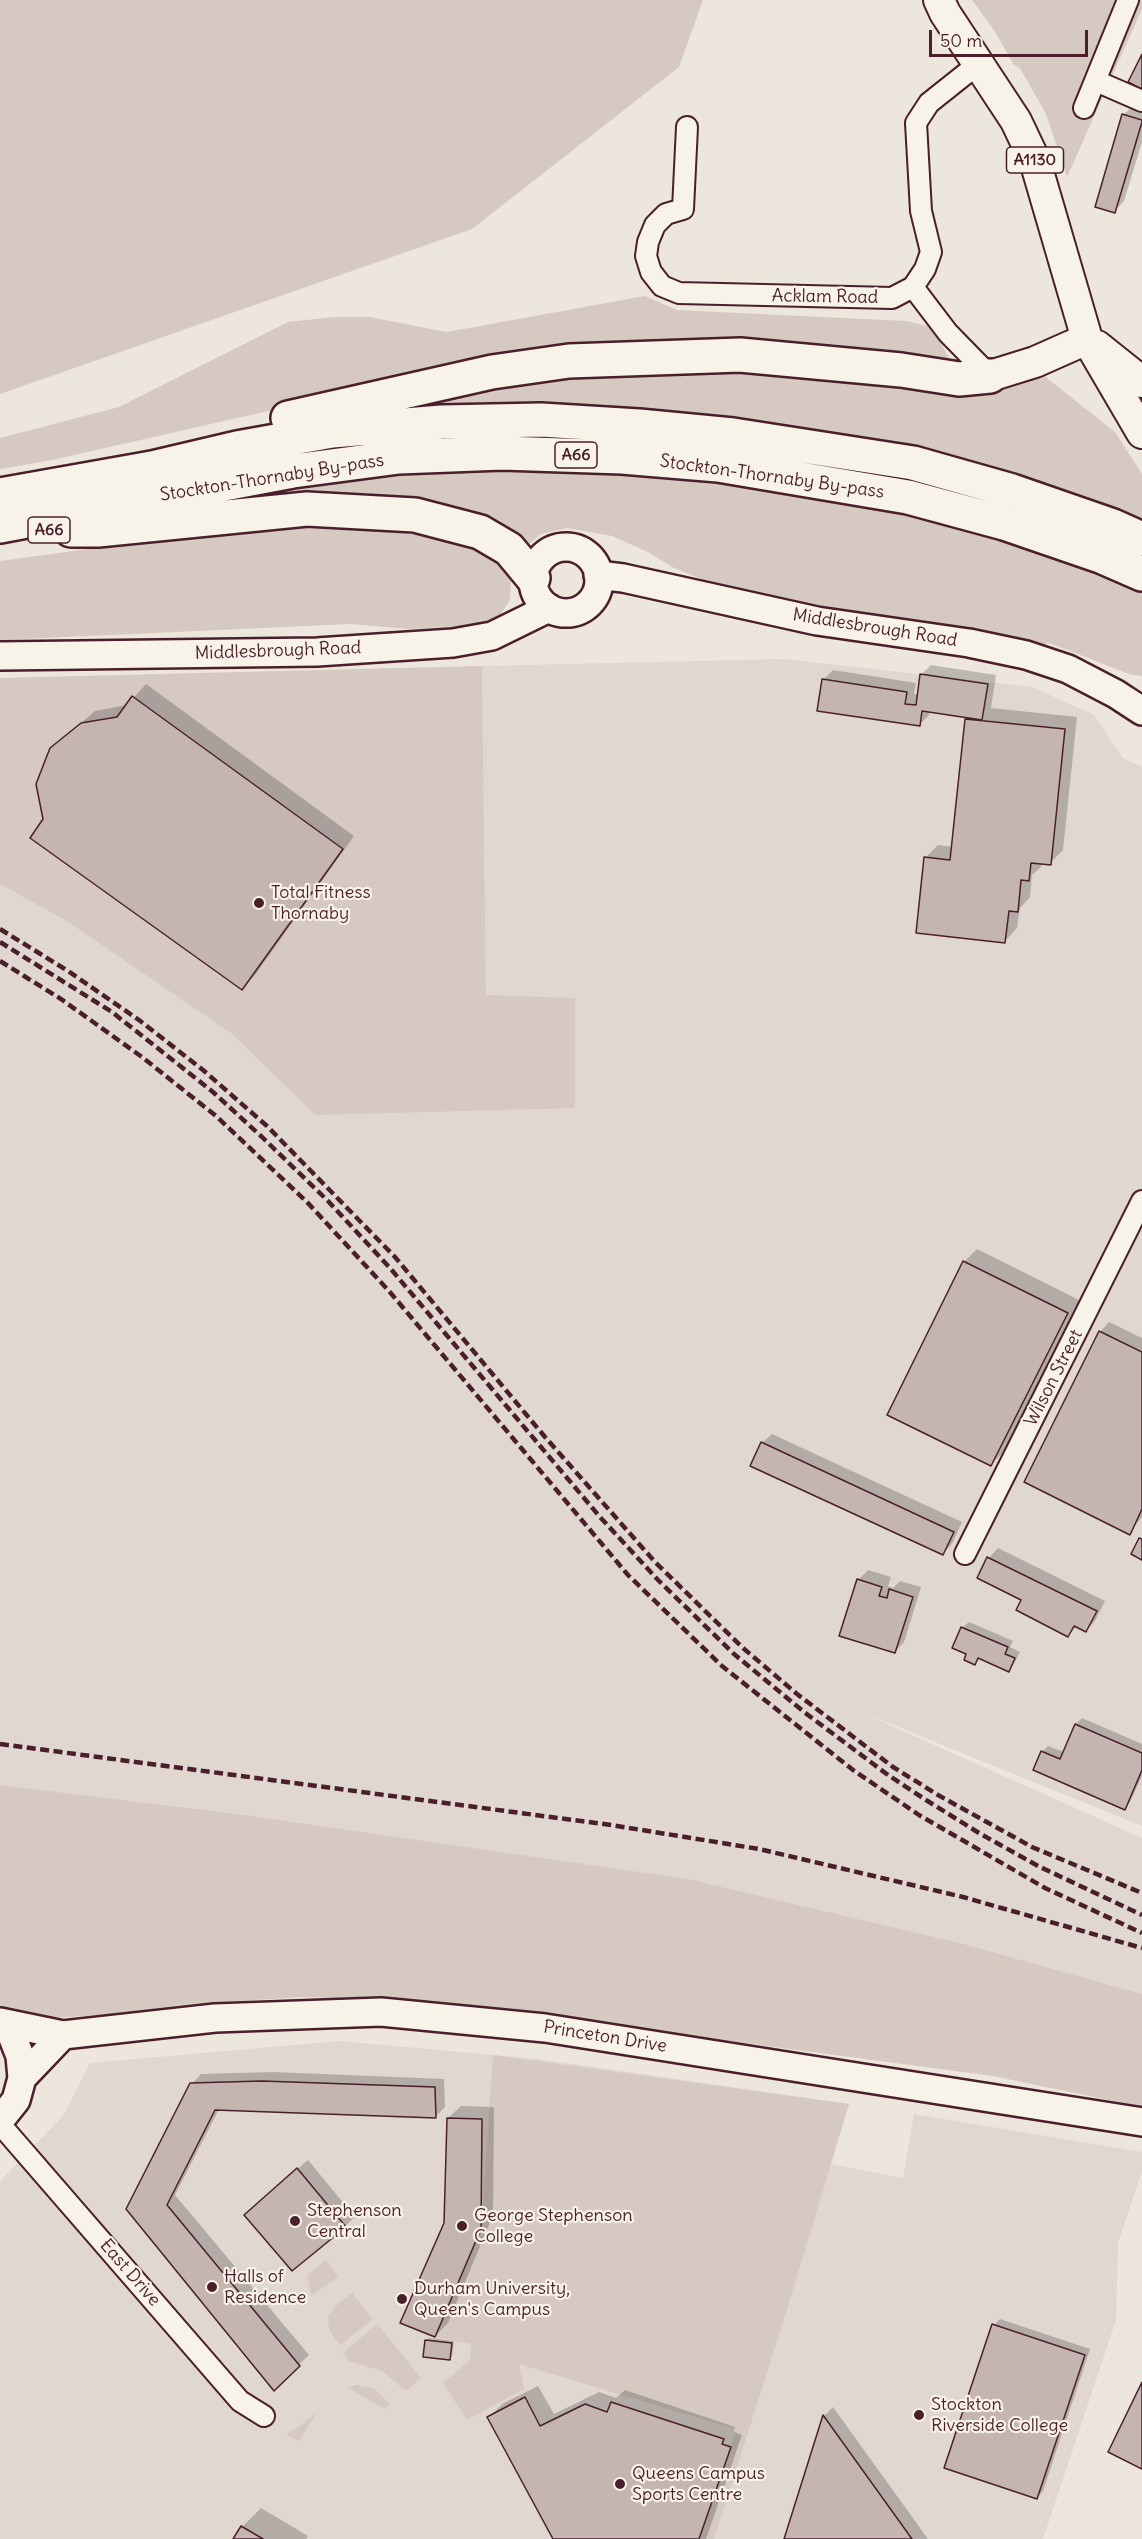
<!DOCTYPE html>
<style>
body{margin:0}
#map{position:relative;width:1142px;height:2539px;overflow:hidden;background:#ece6dd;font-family:Delius,sans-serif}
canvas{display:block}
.scale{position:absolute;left:929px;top:30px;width:159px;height:27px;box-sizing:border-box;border:3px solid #4a1f2b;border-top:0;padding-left:8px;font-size:18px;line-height:21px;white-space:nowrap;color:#4a1f2b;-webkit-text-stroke:4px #f7f3e8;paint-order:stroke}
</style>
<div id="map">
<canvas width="1142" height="2539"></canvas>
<div class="scale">50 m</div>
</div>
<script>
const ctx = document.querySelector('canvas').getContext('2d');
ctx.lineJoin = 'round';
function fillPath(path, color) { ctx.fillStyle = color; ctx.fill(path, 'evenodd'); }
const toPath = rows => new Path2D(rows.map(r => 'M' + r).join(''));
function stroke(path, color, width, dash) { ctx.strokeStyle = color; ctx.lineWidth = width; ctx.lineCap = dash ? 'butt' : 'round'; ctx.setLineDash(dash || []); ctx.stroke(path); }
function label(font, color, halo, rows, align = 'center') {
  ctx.font = font + ' Delius,sans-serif'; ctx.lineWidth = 4.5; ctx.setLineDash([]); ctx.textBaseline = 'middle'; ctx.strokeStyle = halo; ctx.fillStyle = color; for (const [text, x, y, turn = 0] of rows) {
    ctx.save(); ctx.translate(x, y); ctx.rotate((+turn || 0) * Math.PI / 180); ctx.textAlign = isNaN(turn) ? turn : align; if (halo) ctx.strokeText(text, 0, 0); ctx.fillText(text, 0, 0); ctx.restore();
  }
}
const built = toPath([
 [785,659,1032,687,1094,715,1123,758,1142,767,1142,1826,856,1710,1142,1838,1142,1994,964,1944,688,1879,246,1815,0,1785,0,884,68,922,232,1034,315,1115,486,996,482,666],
 [339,2041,538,2059,849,2104,831,2164,903,2178,914,2114,1142,2152,1142,2171,1118,2243,1116,2320,1043,2539,0,2539,0,2181,64,2115,90,2063]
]);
const green = toPath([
 [0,0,703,0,679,67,472,229,0,394],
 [972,0,1142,0,1142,9,1067,177,1046,114,1020,68,1014,65,994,30],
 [645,296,677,310,906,321,932,327,955,369,806,348,286,407,52,460,0,469,0,438,119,407,288,322,335,317,369,317,447,332],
 [700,368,988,389,1043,375,1115,432,1142,474,1142,523,1013,478,405,412,402,405,538,381],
 [602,467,813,491,967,527,1040,551,1142,592,1142,676,1129,674,1047,642,1044,652,769,600,713,584,672,567,650,553,612,536,567,528,541,534,524,548,244,504,244,494,397,470],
 [374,527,478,547,503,564,511,578,510,600,500,615,480,625,409,629,350,624,0,640,0,561,234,529],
 [482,666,486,995,575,998,575,1108,315,1115,232,1034,68,922,0,884,0,678],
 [0,1785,246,1815,688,1879,964,1944,1142,1994,1142,2107,993,2076,428,2001,304,1997,190,2004,102,2015,32,2019,0,2008],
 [493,2055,849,2104,785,2316,714,2539,699,2539,731,2447,735,2429,519,2364,524,2389,467,2420,443,2383,470,2360,471,2344,435,2337,481,2229],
 [326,2260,338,2277,311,2296,307,2275],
 [352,2293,373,2319,340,2345,329,2330,328,2316,339,2303],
 [377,2324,421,2378,406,2391,382,2371,349,2361,343,2353],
 [357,2385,375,2389,390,2404,384,2409,347,2387],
 [317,2412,299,2441,286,2434,297,2428]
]);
const shadow = toPath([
 [1133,106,1142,108,1142,142,1124,201,1115,211,1123,115],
 [931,665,996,675,991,708,1077,717,1063,850,1050,863,1042,862,1041,867,1032,875,1030,897,1020,908,1017,928,1005,941,925,858,938,845,953,847,967,720,970,716,930,710,929,715,920,724,823,680,833,670,916,683,914,694,919,695,921,675],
 [146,684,354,836,255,975,242,988,44,819,52,748,95,711,127,705],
 [977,1249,1079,1300,1004,1452,991,1464,964,1262],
 [1109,1322,1142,1338,1142,1517,1129,1533,1100,1332],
 [772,1434,962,1522,952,1544,942,1554,762,1443],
 [998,1548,1105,1601,1095,1621,1086,1630,1077,1626,1068,1635,1023,1600,979,1578,989,1558],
 [868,1570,891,1577,888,1586,893,1588,900,1581,921,1587,904,1642,895,1652,858,1580],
 [969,1622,1013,1641,1010,1647,1020,1652,1014,1664,1008,1670,980,1658,975,1663,968,1654,962,1628],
 [1082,1718,1142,1744,1142,1776,1130,1802,1124,1808,1042,1752,1048,1746,1064,1752,1076,1724],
 [273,2072,444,2079,445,2107,435,2117,219,2109,175,2195,309,2355,274,2388,128,2208,192,2084,201,2074],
 [461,2106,494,2107,493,2215,448,2323,435,2336,445,2224,448,2118],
 [308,2160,355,2217,345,2226,255,2206],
 [1000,2319,1090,2349,1043,2491,1037,2498,994,2325],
 [429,2338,454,2341,452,2356,450,2358,426,2340],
 [538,2386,554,2414,599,2392,616,2398,625,2390,735,2427,734,2432,742,2435,706,2539,555,2539,489,2417,502,2404],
 [833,2407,928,2539,785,2539,824,2416],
 [261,2508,308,2536,306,2539,235,2539,242,2527]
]);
const building = toPath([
 [1142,54,1142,89,1128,82,1142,54],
 [1122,114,1142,120,1142,122,1115,213,1095,207,1122,114],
 [920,674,988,684,982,720,922,711,920,726,817,711,822,679,907,692,905,704,916,705,920,674],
 [132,696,343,849,242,990,30,838,43,819,36,784,50,748,81,723,117,717,132,696],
 [965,719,1065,729,1051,865,1031,863,1029,881,1021,880,1018,912,1009,911,1005,943,916,933,924,857,950,860,965,719],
 [963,1261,1068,1313,991,1466,887,1415,963,1261],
 [1099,1331,1142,1352,1142,1509,1130,1535,1024,1482,1099,1331],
 [761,1442,954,1532,943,1555,750,1466,761,1442],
 [1139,1538,1142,1539,1142,1560,1131,1554,1139,1538],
 [987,1557,1097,1611,1086,1632,1074,1626,1068,1637,1016,1610,1021,1600,977,1578,987,1557],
 [857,1579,882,1587,879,1596,887,1598,889,1589,913,1597,895,1653,839,1636,857,1579],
 [961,1627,1008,1647,1005,1654,1015,1658,1009,1672,978,1658,975,1665,964,1660,966,1654,952,1648,961,1627],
 [1075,1724,1142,1753,1142,1770,1125,1810,1033,1770,1041,1751,1060,1759,1075,1724],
 [262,2081,435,2087,436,2118,215,2110,167,2205,300,2366,274,2391,126,2209,190,2083,262,2081],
 [447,2118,482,2119,481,2229,435,2337,400,2323,444,2223,447,2118],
 [297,2168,346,2227,292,2271,244,2215,297,2168],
 [992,2324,1085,2355,1037,2499,944,2468,992,2324],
 [425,2340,452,2343,450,2360,423,2357,425,2340],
 [1142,2382,1142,2469,1108,2452,1142,2382],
 [525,2397,540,2426,585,2404,607,2412,611,2402,724,2439,722,2444,731,2447,699,2539,553,2539,487,2417,525,2397],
 [823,2415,912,2539,784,2539,823,2415],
 [241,2526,263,2539,233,2539,241,2526]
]);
const street = toPath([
 [1096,81,1142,101],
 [1084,108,1128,0],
 [687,127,683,209,666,214,655,225,648,242,646,256,651,272,662,286,679,293,892,298,913,287,925,269,931,252,921,211,916,123,929,103,978,64],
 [913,287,948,333,990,376],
 [965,1554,1142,1201],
 [0,2124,240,2401,264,2416]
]);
const secondary = toPath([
 '533 580a33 33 0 1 1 66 0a33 33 0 1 1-66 0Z',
 [598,575,623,578,817,621,969,643,1026,655,1068,669,1116,694,1142,711],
 [0,656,317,652,453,643,492,636,549,608],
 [0,2022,63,2035,215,2018,381,2012,545,2028,1142,2122],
 [0,2023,11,2033,20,2056,22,2078,16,2100,0,2120],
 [22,2078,63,2035]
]);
const primary = toPath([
 [939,0,945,13,1016,121,1035,161,1087,339,1142,433],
 [1097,346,1142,382],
 [990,376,1035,362,1087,339]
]);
const highway = toPath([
 [288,418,492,372,569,361,740,355,901,370,959,379,990,376],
 [0,495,152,468,237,448,332,431,442,422,541,420,639,426,733,435,913,463,1012,491,1113,526,1142,539],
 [0,526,293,471,399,457,502,453,622,457,718,465,908,497,1004,523,1103,557,1142,574],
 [71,530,98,530,307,509,415,515,480,532,509,549,533,578]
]);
const rail = toPath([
 [0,929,68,971,139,1020,203,1070,267,1126,395,1257,545,1437,655,1562,743,1648,797,1694,893,1767,938,1795,1032,1847,1142,1893],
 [0,942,112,1012,213,1092,262,1137,328,1201,390,1268,600,1517,658,1580,734,1654,804,1712,888,1775,926,1800,979,1833,1038,1866,1142,1915],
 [0,961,61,999,142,1057,216,1116,307,1202,389,1291,628,1575,722,1666,853,1770,919,1815,1045,1888,1142,1933],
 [0,1744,611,1825,759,1849,963,1897,1142,1948]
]);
const markers = [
 [259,903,6,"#4a1f2b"],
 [295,2221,6,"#4a1f2b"],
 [462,2226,6,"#4a1f2b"],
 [212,2287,6,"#4a1f2b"],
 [402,2299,6,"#4a1f2b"],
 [919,2415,6,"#4a1f2b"],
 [620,2484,6,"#4a1f2b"]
];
const shields = [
 [1035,160,57],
 [576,455,42],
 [49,530,42]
];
const shieldNames = [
 ["A1130",1035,160],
 ["A66",576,455],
 ["A66",49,530]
];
const streetNames = [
 ["Acklam Road",825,297,1],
 ["Stockton-Thornaby By-pass",772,477,8],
 ["Stockton-Thornaby By-pass",272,478,-9],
 ["Middlesbrough Road",875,628,9],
 ["Middlesbrough Road",278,651,-2],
 ["Wilson Street",1054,1378,-63],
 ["Princeton Drive",605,2037,9],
 ["East Drive",130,2273,49]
];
const poiNames = [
 ["Total Fitness",271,893],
 ["Thornaby",271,914],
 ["Stephenson",307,2211],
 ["Central",307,2232],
 ["George Stephenson",474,2216],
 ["College",474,2237],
 ["Halls of",224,2277],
 ["Residence",224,2298],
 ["Durham University,",414,2289],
 ["Queen's Campus",414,2310],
 ["Stockton",931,2405],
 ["Riverside College",931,2426],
 ["Queens Campus",632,2474],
 ["Sports Centre",632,2495]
];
fillPath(built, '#e0d7d0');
fillPath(green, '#d5c9c2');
fillPath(shadow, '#0003');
fillPath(building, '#c4b5b0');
stroke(building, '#4a1f2b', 1.5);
stroke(street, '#4a1f2b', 24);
stroke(secondary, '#4a1f2b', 32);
stroke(primary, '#4a1f2b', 34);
stroke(highway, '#4a1f2b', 38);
stroke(street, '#f7f3e8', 20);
stroke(secondary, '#f7f3e8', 27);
stroke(primary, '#f7f3e8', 30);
stroke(highway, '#f7f3e8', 33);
stroke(rail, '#4a1f2b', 4.5, [9, 4.5]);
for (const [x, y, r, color] of markers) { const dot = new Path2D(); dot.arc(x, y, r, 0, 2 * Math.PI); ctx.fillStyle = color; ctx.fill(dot); stroke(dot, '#f7f3e8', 2); }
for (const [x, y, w] of shields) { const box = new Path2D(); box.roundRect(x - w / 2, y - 13, w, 26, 4.5); ctx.fillStyle = '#f7f3e8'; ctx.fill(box); stroke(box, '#4a1f2b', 1.5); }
label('bold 16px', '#4a1f2b', null, shieldNames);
label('18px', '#4a1f2b', '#f7f3e8', streetNames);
label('18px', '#4a1f2b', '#f7f3e8', poiNames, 'left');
</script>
